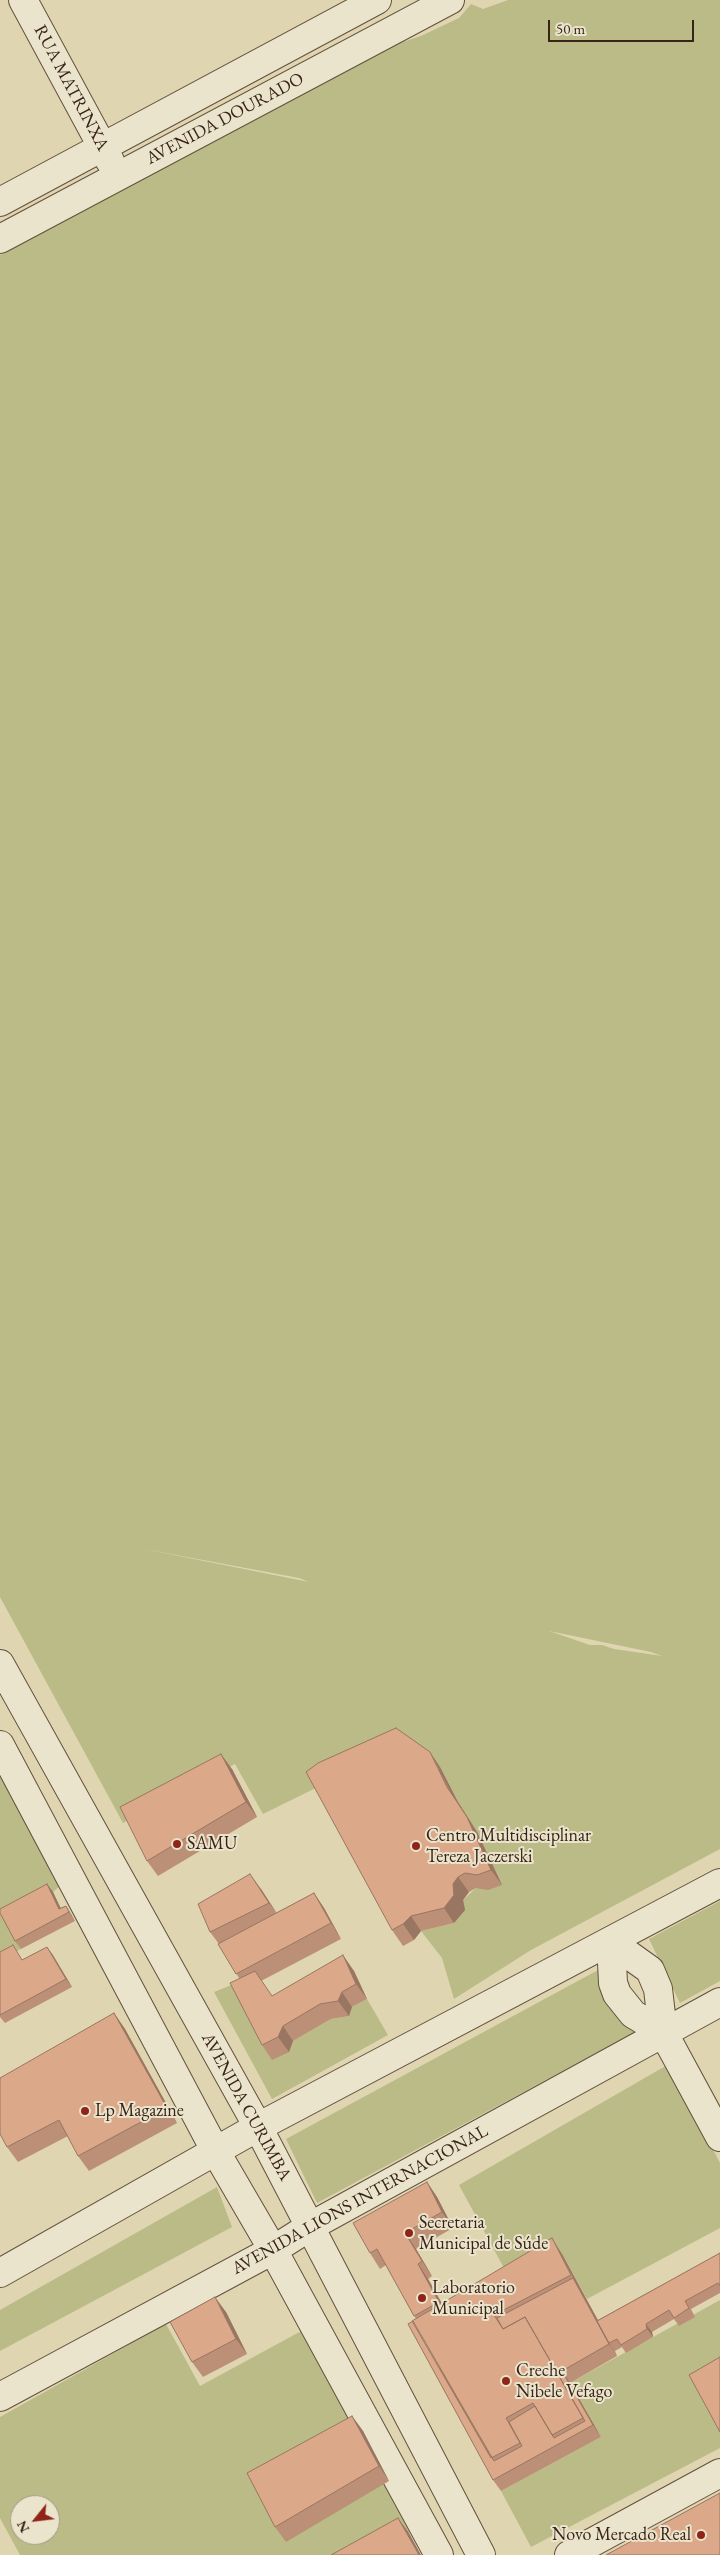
<!DOCTYPE html>
<meta charset="utf-8">
<style>
body{margin:0}
#map{position:relative;width:720px;height:2555px;overflow:hidden;background:#e0d5b1;font-family:"EB Garamond",serif}
canvas{display:block}
.north{position:absolute;left:10px;top:2495px;width:50px;height:50px;box-sizing:border-box;background:#ebe4cc;border:1px solid #a49784;border-radius:50%;rotate:241deg;font-size:14px;font-weight:700;line-height:20px;text-align:center;color:#392318}
.north::after{content:'';display:block;margin:auto;width:18px;height:22px;background:#8f2418;clip-path:polygon(50% 0,100% 100%,50% 72%,0 100%)}
.scale{position:absolute;left:548px;top:20px;width:146px;height:22px;box-sizing:border-box;border:2px solid #392318;border-top:0;padding-left:6px;font-size:15px;line-height:18px;white-space:nowrap;color:#392318;-webkit-text-stroke:4px #ebe4cc;paint-order:stroke}
</style>
<div id="map">
<canvas width="720" height="2555"></canvas>
<div class="north">N</div>
<div class="scale">50 m</div>
</div>
<script>
const ctx = document.querySelector('canvas').getContext('2d');
ctx.lineJoin = 'round';
function fillPath(path, color) { ctx.fillStyle = color; ctx.fill(path, 'evenodd'); }
const toPath = rows => new Path2D(rows.map(r => 'M' + r).join(''));
function stroke(path, color, width, dash) { ctx.strokeStyle = color; ctx.lineWidth = width; ctx.lineCap = dash ? 'butt' : 'round'; ctx.setLineDash(dash || []); ctx.stroke(path); }
function label(font, color, halo, rows, align = 'center') {
  ctx.font = font + ' "EB Garamond",serif'; ctx.lineWidth = 4; ctx.setLineDash([]); ctx.textBaseline = 'middle'; ctx.strokeStyle = halo; ctx.fillStyle = color; for (const [text, x, y, turn = 0] of rows) {
    ctx.save(); ctx.translate(x, y); ctx.rotate((+turn || 0) * Math.PI / 180); ctx.textAlign = isNaN(turn) ? turn : align; if (halo) ctx.strokeText(text, 0, 0); ctx.fillText(text, 0, 0); ctx.restore();
  }
}
const green = toPath([
 [508,0,720,0,720,1849,531,1950,454,1999,442,1958,421,1931,454,1923,463,1900,476,1888,501,1885,440,1767,407,1743,263,1814,235,1764,123,1823,0,1597,0,255,378,50,421,36,459,18,471,4,483,9],
 [139,1548,299,1578,309,1582],
 [549,1631,651,1652,662,1656,614,1649,602,1645,590,1645],
 [0,1768,61,1885,53,1892,4,1918,21,1949,0,1960],
 [720,1901,720,1981,680,2003,649,1939],
 [600,1969,637,2031,317,2203,286,2139],
 [234,1984,289,2052,293,2041,331,2019,349,2016,352,2007,367,1999,388,2035,272,2099,214,1992],
 [669,2064,720,2163,720,2228,587,2299,562,2254,511,2281,459,2185],
 [217,2187,232,2227,0,2351,0,2310],
 [720,2300,720,2448,531,2547,501,2491,601,2437,570,2383],
 [166,2324,200,2386,305,2329,415,2529,369,2555,20,2555,0,2518,0,2417],
 [20,2505,50,2505,50,2535,20,2535]
]);
const minor = toPath([
 [23,0,110,161],
 [0,202,377,0],
 [0,239,450,0],
 [0,1664,258,2127,481,2555],
 [0,1745,216,2152,273,2250,439,2555],
 [663,2032,633,2014,617,1994,613,1983,611,1942,650,1970,658,1989,663,2032,720,2137],
 [0,2273,258,2127,720,1883],
 [0,2397,273,2250,311,2226,720,2002],
 [569,2555,720,2473]
]);
const wall = toPath([
 [440,1767,458,1802,477,1832,502,1885,488,1890,476,1888,469,1892,463,1900,465,1910,454,1923,421,1931,414,1940,403,1946,392,1930],
 [232,1769,257,1817,158,1876,147,1861],
 [47,1884,53,1892,60,1908,66,1906,75,1921,21,1949,15,1941],
 [261,1889,276,1913,314,1893,324,1908,341,1939,261,1981,272,1996,354,1971,367,1999,352,2007,349,2016,331,2019,293,2041,289,2052,272,2060,262,2045,239,1978,219,1944,210,1932],
 [47,1947,72,1987,5,2023,0,2017,0,1952,22,1960],
 [114,2013,125,2029,177,2123,89,2171,78,2156,68,2136,18,2162,7,2147],
 [427,2182,437,2197,453,2228,416,2249,432,2276,428,2279,442,2304,562,2254,598,2320,720,2253,720,2293,691,2309,695,2317,679,2326,674,2319,652,2332,653,2337,626,2353,622,2347,615,2351,617,2356,570,2383,601,2437,501,2491,493,2480,416,2319,386,2265,380,2269,370,2253],
 [226,2312,247,2354,203,2377,192,2362],
 [352,2416,363,2431,389,2481,286,2542,275,2527]
]);
const shadedWall = toPath([
 [430,1752,440,1767,458,1802,477,1832,502,1885,491,1870],
 [221,1754,232,1769,257,1817,246,1802],
 [250,1874,261,1889,280,1918,269,1903],
 [458,1877,469,1892,463,1900,465,1910,454,1923,444,1908,453,1884],
 [47,1884,53,1892,65,1917,59,1909],
 [314,1893,324,1908,341,1939,331,1923],
 [66,1906,71,1914,75,1921,69,1912],
 [411,1916,421,1931,414,1940,403,1924],
 [47,1947,53,1955,72,1987,66,1979],
 [343,1955,354,1971,367,1999,356,1984],
 [342,1992,352,2007,349,2016,338,2001],
 [114,2013,125,2029,177,2123,167,2108],
 [283,2026,293,2041,289,2052,278,2037],
 [427,2182,437,2197,453,2228,442,2212],
 [405,2233,416,2249,432,2276,422,2261],
 [552,2238,562,2254,610,2343,609,2343,617,2356,609,2344],
 [418,2264,428,2279,444,2307,443,2308,439,2302],
 [215,2297,226,2312,247,2354,236,2339],
 [646,2324,652,2332,653,2337,647,2329],
 [562,2371,570,2383,601,2437,593,2425],
 [352,2416,363,2431,389,2481,379,2466],
 [398,2518,409,2533,421,2555,419,2555]
]);
const building = toPath([
 [396,1728,430,1752,447,1787,467,1817,491,1870,477,1875,465,1873,458,1877,453,1884,454,1895,444,1908,411,1916,403,1924,392,1930,306,1772,318,1763,396,1728],
 [221,1754,246,1802,147,1861,120,1807,221,1754],
 [250,1874,269,1903,210,1932,198,1904,250,1874],
 [47,1884,59,1909,66,1906,69,1912,15,1941,0,1913,0,1909,47,1884],
 [314,1893,331,1923,236,1974,218,1944,314,1893],
 [13,1945,22,1960,47,1947,66,1979,0,2015,0,1952,13,1945],
 [343,1955,356,1984,342,1992,338,2001,320,2004,283,2026,278,2037,262,2045,230,1983,255,1971,272,1996,343,1955],
 [114,2013,167,2108,78,2156,59,2120,7,2147,0,2134,0,2078,114,2013],
 [427,2182,442,2212,405,2233,422,2261,418,2264,439,2302,414,2316,377,2249,370,2253,353,2223,427,2182],
 [552,2238,571,2275,494,2315,503,2329,525,2317,583,2418,552,2435,533,2403,506,2418,520,2443,491,2458,412,2321,552,2238],
 [720,2253,720,2286,718,2283,685,2301,689,2308,674,2318,669,2310,646,2324,647,2329,621,2345,617,2339,609,2343,597,2321,720,2253],
 [573,2278,609,2344,562,2371,593,2425,493,2480,408,2324,413,2321,494,2461,522,2446,509,2422,535,2406,554,2438,585,2421,525,2317,503,2329,497,2318,573,2278],
 [215,2297,236,2339,192,2362,170,2322,215,2297],
 [720,2357,720,2432,689,2375,720,2357],
 [352,2416,379,2466,275,2527,247,2473,352,2416],
 [720,2493,720,2555,606,2555,720,2493],
 [398,2518,419,2555,331,2555,398,2518]
]);
const markers = [
 [177,1844,5,"#8f2418"],
 [416,1846,5,"#8f2418"],
 [85,2111,5,"#8f2418"],
 [409,2233,5,"#8f2418"],
 [422,2298,5,"#8f2418"],
 [506,2381,5,"#8f2418"],
 [701,2535,5,"#8f2418"]
];
const streetNames = [
 ["RUA MATRINXA",71,88,62],
 ["AVENIDA DOURADO",225,119,-28],
 ["AVENIDA CURIMBA",246,2107,61],
 ["AVENIDA LIONS INTERNACIONAL",360,2200,-29]
];
const poiNames = [
 ["Centro Multidisciplinar",426,1836],
 ["Tereza Jaczerski",426,1857],
 ["SAMU",187,1844],
 ["Lp Magazine",95,2111],
 ["Secretaria",419,2223],
 ["Municipal de Súde",419,2244],
 ["Laboratorio",432,2288],
 ["Municipal",432,2309],
 ["Creche",516,2371],
 ["Nibele Vefago",516,2392],
 ["Novo Mercado Real",691,2535,"right"]
];
fillPath(green, '#babb87');
stroke(minor, '#63503e', 30);
stroke(minor, '#ebe4cc', 28);
fillPath(wall, '#bc9077');
fillPath(shadedWall, '#997661');
fillPath(building, '#dba88a');
stroke(building, '#997661', 1);
for (const [x, y, r, color] of markers) { const dot = new Path2D(); dot.arc(x, y, r, 0, 2 * Math.PI); ctx.fillStyle = color; ctx.fill(dot); stroke(dot, '#ebe4cc', 2); }
label('18px', '#392318', '#ebe4cc', streetNames);
label('18px', '#392318', '#ebe4cc', poiNames, 'left');
</script>
